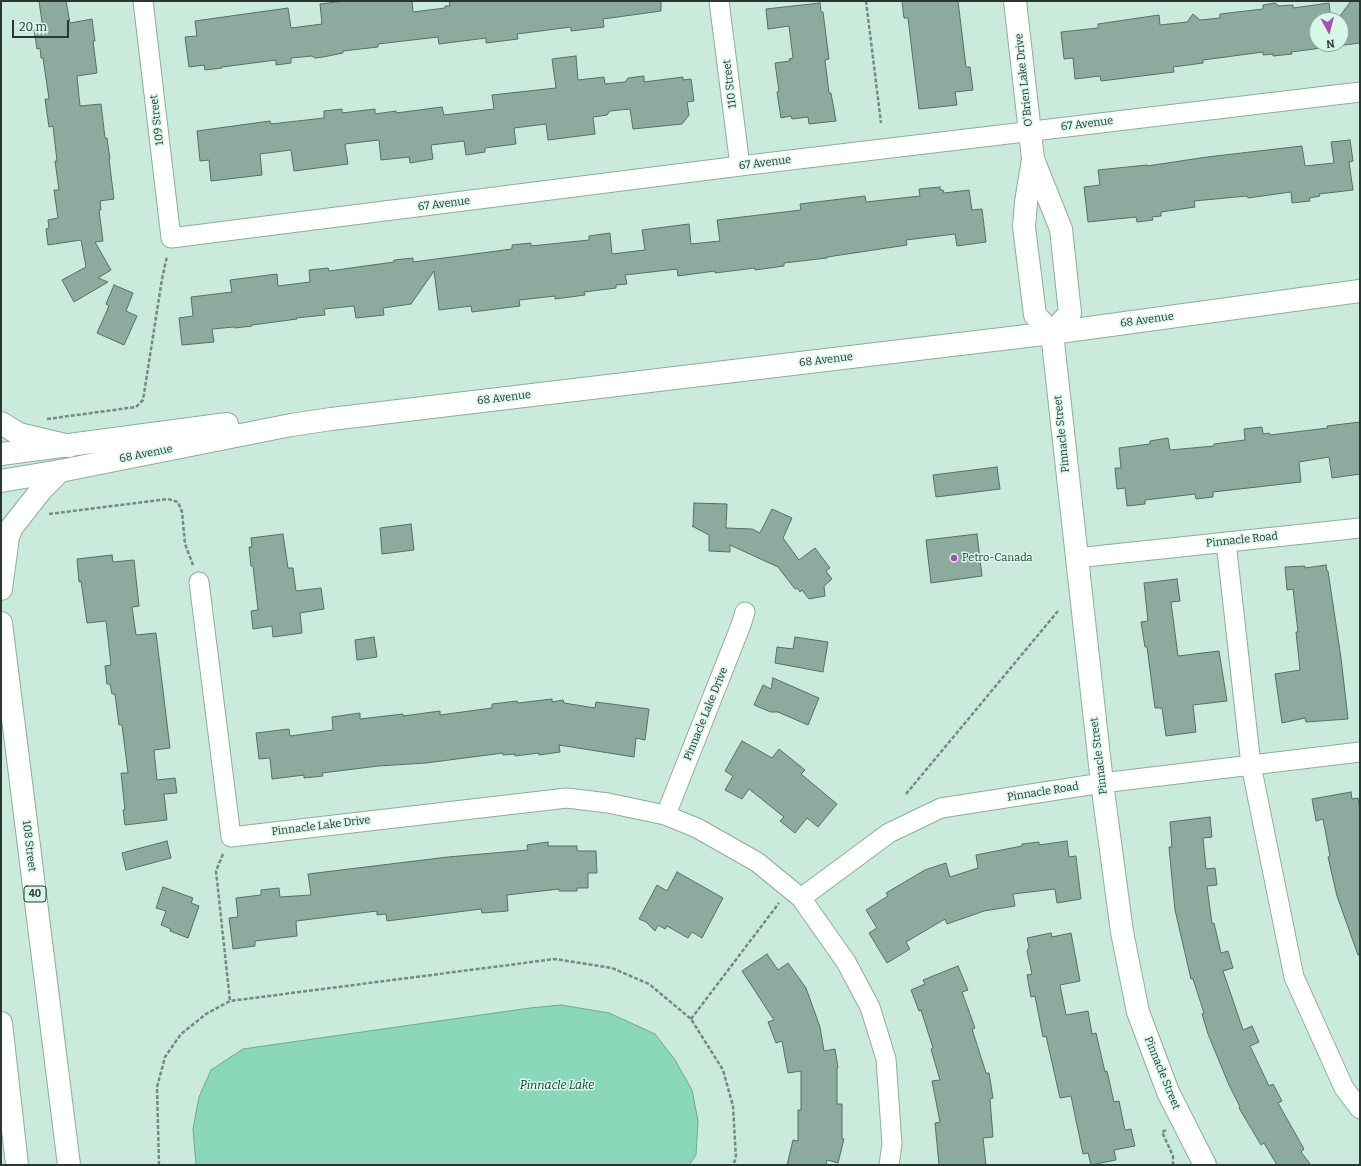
<!DOCTYPE html>
<style>
body{margin:0}
#map{position:relative;width:1361px;height:1166px;overflow:hidden;background:#caeadc;font-family:Bitter,serif}
canvas{display:block}
.frame{position:absolute;inset:0;border:2px solid #2a3731;pointer-events:none}
.north{position:absolute;left:1309px;top:12px;width:40px;height:40px;box-sizing:border-box;background:#d7f7e9;border:1px solid #92aa9f;border-radius:50%;rotate:173deg;font-size:11px;font-weight:700;line-height:16px;text-align:center;color:#2a3731}
.north::after{content:'';display:block;margin:auto;width:14px;height:18px;background:#ac4bb3;clip-path:polygon(50% 0,100% 100%,50% 72%,0 100%)}
.scale{position:absolute;left:12px;top:20px;width:57px;height:18px;box-sizing:border-box;border:2px solid #2a3731;border-top:0;padding-left:5px;font-size:12px;line-height:14px;white-space:nowrap;color:#2a3731;-webkit-text-stroke:3px #d7f7e9;paint-order:stroke}
</style>
<div id="map">
<canvas width="1361" height="1166"></canvas>
<div class="frame"></div>
<div class="north">N</div>
<div class="scale">20 m</div>
</div>
<script>
const ctx = document.querySelector('canvas').getContext('2d');
ctx.lineJoin = 'round';
function fillPath(path, color) { ctx.fillStyle = color; ctx.fill(path, 'evenodd'); }
const toPath = rows => new Path2D(rows.map(r => 'M' + r).join(''));
function stroke(path, color, width, dash) { ctx.strokeStyle = color; ctx.lineWidth = width; ctx.lineCap = dash ? 'butt' : 'round'; ctx.setLineDash(dash || []); ctx.stroke(path); }
function label(font, color, halo, rows, align = 'center') {
  ctx.font = font + ' Bitter,serif'; ctx.lineWidth = 3; ctx.setLineDash([]); ctx.textBaseline = 'middle'; ctx.strokeStyle = halo; ctx.fillStyle = color; for (const [text, x, y, turn = 0] of rows) {
    ctx.save(); ctx.translate(x, y); ctx.rotate((+turn || 0) * Math.PI / 180); ctx.textAlign = isNaN(turn) ? turn : align; if (halo) ctx.strokeText(text, 0, 0); ctx.fillText(text, 0, 0); ctx.restore();
  }
}
const water = toPath([
 [561,1005,609,1013,655,1034,675,1060,692,1090,698,1121,696,1155,689,1165,196,1165,193,1129,199,1097,211,1070,243,1049,530,1008,561,1005]
]);
const building = toPath([
 [39,1,66,1,70,23,92,19,95,41,93,41,97,73,77,76,80,106,101,104,105,138,107,138,110,159,109,159,114,199,100,201,101,210,99,210,103,241,95,242,111,270,98,278,108,282,74,302,62,280,86,267,81,240,48,245,46,229,49,228,48,220,58,218,54,190,59,190,55,161,57,161,53,126,49,127,45,99,49,99,43,58,41,58,40,48,37,49,34,30,43,29,39,1],
 [344,1,412,1,413,12,445,8,445,6,450,6,449,1,661,1,661,11,603,19,604,27,571,31,571,27,517,34,518,39,486,43,486,38,439,44,438,37,378,44,378,47,343,51,343,53,323,57,315,58,312,56,291,58,291,63,276,65,276,60,222,67,222,68,205,70,204,65,189,67,185,37,197,36,195,21,288,8,291,28,322,24,320,4,344,1],
 [902,1,958,1,966,67,970,67,973,90,955,92,957,105,919,109,908,18,904,18,902,1],
 [1351,1,1360,1,1360,43,1291,52,1292,54,1273,56,1273,54,1263,55,1263,52,1203,60,1203,63,1173,67,1174,72,1101,81,1100,76,1075,79,1073,58,1064,59,1061,32,1098,28,1098,24,1159,15,1160,25,1187,22,1193,14,1200,20,1220,18,1220,14,1263,9,1263,5,1275,3,1279,6,1293,5,1293,8,1329,3,1331,20,1317,20,1317,44,1341,44,1341,20,1337,20,1351,1],
 [820,3,821,12,823,12,829,59,825,60,829,93,831,93,836,121,809,124,808,117,792,119,791,116,781,118,777,92,779,91,775,63,790,61,789,59,793,58,789,26,768,29,766,9,820,3],
 [576,56,578,80,604,77,605,84,625,82,628,78,644,76,644,82,683,77,683,80,691,79,694,101,687,102,689,115,682,124,633,129,630,109,610,111,607,115,593,117,595,134,548,140,546,124,514,128,516,144,485,148,485,152,466,155,464,141,431,145,433,159,410,163,409,157,381,160,379,140,345,144,348,164,294,171,291,150,260,154,262,175,211,181,209,160,200,161,197,131,270,121,271,124,324,118,324,111,342,109,342,113,375,109,375,114,396,111,396,113,442,107,444,115,494,109,492,95,556,88,552,59,576,56],
 [1350,140,1353,161,1349,162,1353,190,1319,194,1320,196,1309,198,1310,201,1292,203,1291,192,1248,198,1247,196,1194,201,1195,207,1161,212,1161,216,1152,217,1153,220,1137,222,1136,217,1088,222,1084,187,1100,185,1098,170,1147,165,1147,166,1207,157,1302,146,1305,166,1334,163,1331,142,1350,140],
 [940,187,940,190,943,190,944,193,969,190,972,210,982,209,986,242,957,246,955,234,906,240,907,245,827,257,827,258,784,263,784,266,755,270,755,268,715,273,715,271,678,276,677,269,625,275,627,284,616,285,616,288,584,292,585,295,555,299,555,296,519,300,520,306,472,312,471,306,439,310,434,271,411,304,383,308,384,315,356,318,354,306,324,309,325,315,296,318,297,319,252,325,252,326,235,328,234,327,212,329,214,342,182,345,179,318,193,316,191,297,232,292,230,280,277,274,278,286,310,282,309,270,328,268,329,271,394,262,394,260,413,258,413,262,467,255,512,249,512,245,531,243,531,246,589,240,589,236,610,233,612,254,645,250,642,230,689,224,691,244,720,241,717,220,801,210,800,204,865,196,866,202,920,196,919,189,940,187],
 [114,285,133,293,126,311,137,316,124,345,97,333,109,306,106,304,114,285],
 [1360,422,1360,474,1332,478,1329,457,1299,462,1301,482,1213,492,1213,497,1196,499,1195,494,1145,500,1145,504,1127,506,1125,488,1117,489,1115,468,1121,468,1119,448,1150,444,1150,441,1168,438,1170,450,1214,446,1214,444,1245,440,1244,429,1262,427,1263,434,1269,433,1270,435,1328,428,1327,426,1360,422],
 [997,467,1000,489,936,497,933,475,997,467],
 [694,503,727,504,726,528,752,529,760,533,772,509,792,518,783,538,799,560,815,548,830,568,826,571,832,579,824,586,825,596,809,599,802,590,800,592,797,588,795,589,778,567,730,545,730,552,709,551,709,535,692,526,693,526,694,503],
 [411,524,414,550,382,554,380,528,411,524],
 [283,534,288,568,293,568,296,591,321,588,324,609,300,613,302,633,273,637,272,626,253,629,251,611,258,610,253,566,251,566,249,547,252,547,251,538,283,534],
 [977,534,982,576,931,583,926,540,977,534],
 [112,555,113,562,134,560,139,606,132,607,136,635,156,633,170,748,154,750,157,780,175,778,177,793,164,794,167,820,125,825,123,810,125,810,121,773,128,773,122,725,119,725,115,694,112,694,110,684,107,684,105,666,111,665,106,621,87,623,81,581,79,582,77,559,112,555],
 [1326,565,1327,571,1328,571,1341,658,1348,719,1306,722,1305,718,1282,723,1275,674,1300,670,1296,632,1298,632,1293,589,1287,590,1285,567,1305,566,1305,568,1326,565],
 [1177,579,1180,601,1171,602,1178,656,1219,651,1227,701,1193,705,1196,732,1166,736,1162,708,1155,708,1147,647,1145,647,1141,622,1148,621,1144,583,1177,579],
 [374,637,377,657,357,660,355,640,374,637],
 [795,637,828,642,823,672,775,663,777,647,793,649,795,637],
 [773,678,819,698,808,725,778,712,771,712,754,705,763,685,771,689,773,678],
 [552,699,552,702,563,700,564,703,595,708,596,702,649,709,645,740,636,738,634,757,559,745,560,752,539,755,539,753,515,756,515,754,503,755,503,753,426,763,378,766,322,773,323,776,304,778,304,775,272,779,270,758,259,759,256,733,289,729,290,736,333,730,332,717,360,713,360,719,403,714,403,716,440,711,440,715,492,708,492,704,517,701,518,703,552,699],
 [742,741,772,758,779,749,805,770,801,774,837,804,818,827,807,818,795,833,780,821,784,817,749,789,742,799,725,790,733,776,725,771,742,741],
 [1351,792,1352,799,1358,798,1360,811,1360,955,1358,955,1337,896,1328,857,1330,856,1323,819,1316,821,1312,799,1351,792],
 [1210,817,1212,837,1203,838,1206,869,1215,868,1217,885,1207,886,1212,924,1214,923,1221,953,1228,951,1233,968,1223,971,1243,1030,1252,1026,1259,1042,1250,1046,1269,1086,1273,1084,1282,1101,1278,1103,1304,1149,1301,1152,1311,1165,1277,1165,1264,1143,1261,1145,1239,1108,1240,1107,1229,1085,1208,1034,1202,1014,1204,1013,1193,979,1191,979,1175,910,1169,847,1172,847,1170,822,1210,817],
 [167,841,171,858,126,870,122,853,167,841],
 [1067,841,1069,857,1076,856,1081,899,1057,903,1055,889,1013,894,1015,906,984,911,947,924,945,919,906,942,910,949,887,963,869,933,877,928,866,910,888,896,886,893,925,870,946,863,950,877,978,868,976,855,1022,846,1022,844,1039,842,1039,845,1067,841],
 [548,842,548,846,577,846,577,851,596,851,597,873,588,873,588,888,577,888,577,891,559,891,559,889,507,895,508,911,482,913,481,909,387,921,386,914,377,915,377,911,296,921,297,936,255,941,255,946,233,949,229,918,238,917,236,898,261,895,261,890,279,888,280,897,311,895,308,874,448,857,528,850,527,845,548,842],
 [677,872,723,898,702,938,692,932,688,938,667,926,665,929,658,925,655,931,646,922,639,919,657,885,667,891,677,872],
 [163,887,193,898,191,903,199,906,188,938,170,931,171,929,161,925,166,911,156,908,163,887],
 [1051,933,1052,937,1071,933,1080,981,1060,985,1066,1015,1088,1011,1092,1034,1096,1033,1105,1072,1107,1071,1114,1102,1119,1101,1125,1130,1131,1129,1135,1146,1114,1150,1116,1160,1091,1165,1088,1153,1083,1154,1071,1096,1060,1098,1046,1036,1043,1037,1035,996,1031,997,1027,975,1032,974,1027,951,1029,947,1027,938,1051,933],
 [767,954,778,970,788,963,806,988,820,1027,824,1051,835,1049,838,1068,837,1068,837,1104,842,1104,842,1139,844,1139,838,1163,827,1160,826,1165,787,1165,793,1140,798,1141,798,1110,801,1110,801,1071,788,1073,782,1041,776,1043,768,1022,774,1020,742,971,767,954],
 [958,966,968,990,962,992,975,1028,972,1029,986,1073,989,1073,993,1098,990,1099,993,1137,983,1138,986,1165,939,1165,935,1123,940,1122,932,1081,940,1080,931,1049,933,1048,921,1010,919,1011,911,990,925,984,923,980,958,966]
]);
const path = toPath([
 [866,1,881,123],
 [47,419,136,407,143,400,162,279,167,256],
 [49,514,168,499,178,502,182,512,185,544,193,565],
 [906,794,1058,611],
 [223,854,216,871,230,1001],
 [691,1019,779,903],
 [1166,1130,1162,1132,1173,1156,1173,1165],
 [159,1165,157,1087,165,1057,181,1034,206,1014,230,1001,555,959,612,968,649,984,691,1019,723,1070,733,1106,736,1158,733,1165]
]);
const street = toPath([
 [143,1,171,238,740,166,1360,92],
 [719,1,740,166],
 [1226,542,1251,765,1294,977,1344,1088,1360,1109],
 [1076,558,1360,528],
 [199,582,231,837,567,798,608,803,665,815,697,828,757,862,801,898,846,962,870,1007,886,1059,892,1144,889,1165],
 [665,815,669,807,741,625,745,612],
 [801,898,889,833,941,808,1102,783,1360,752]
]);
const secondary = toPath([
 [1015,1,1033,159,1061,229,1070,313,1052,333],
 [1033,159,1026,202,1024,227,1035,315,1052,333],
 [1052,333,1102,783,1122,932,1138,1012,1168,1092,1205,1165],
 [1,454,227,424],
 [1,481,60,471,291,425,331,419,1052,333,1360,291]
]);
const primary = toPath([
 [1,423,19,434,69,446],
 [1,589,8,537,12,527,42,489,60,471],
 [1,623,69,1165],
 [1,1023,17,1165]
]);
const markers = [
 [954,558,4,"#ac4bb3"]
];
const shields = [
 [35,894,22]
];
const shieldNames = [
 ["40",35,894]
];
const streetNames = [
 ["O'Brien Lake Drive",1024,80,-96],
 ["110 Street",730,84,-97],
 ["109 Street",157,120,-97],
 ["67 Avenue",1087,124,-7],
 ["67 Avenue",765,163,-7],
 ["67 Avenue",444,204,-7],
 ["68 Avenue",1147,320,-8],
 ["68 Avenue",826,360,-7],
 ["68 Avenue",504,398,-7],
 ["Pinnacle Street",1062,434,-96],
 ["68 Avenue",146,454,-11],
 ["Pinnacle Road",1242,540,-6],
 ["Pinnacle Lake Drive",706,714,-68],
 ["Pinnacle Street",1099,756,-97],
 ["Pinnacle Road",1043,792,-9],
 ["Pinnacle Lake Drive",321,826,-7],
 ["108 Street",29,846,83],
 ["Pinnacle Street",1162,1073,68]
];
const poiNames = [
 ["Petro-Canada",962,558]
];
const waterNames = [
 ["Pinnacle Lake",557,1086]
];
fillPath(water, '#8bd7b9');
stroke(water, '#6ea790', 1);
fillPath(building, '#8cab9e');
stroke(building, '#547064', 1);
stroke(street, '#8eac9f', 21);
stroke(secondary, '#8eac9f', 24);
stroke(primary, '#8eac9f', 24);
stroke(path, '#758b81', 2.5, [4, 2]);
stroke(street, '#fff', 19);
stroke(secondary, '#fff', 22);
stroke(primary, '#fff', 22);
for (const [x, y, r, color] of markers) { const dot = new Path2D(); dot.arc(x, y, r, 0, 2 * Math.PI); ctx.fillStyle = color; ctx.fill(dot); stroke(dot, '#d7f7e9', 1.5); }
for (const [x, y, w] of shields) { const box = new Path2D(); box.roundRect(x - w / 2, y - 8, w, 16, 3); ctx.fillStyle = '#d7f7e9'; ctx.fill(box); stroke(box, '#2a3731', 1); }
label('bold 10px', '#2a3731', null, shieldNames);
label('11px', '#2a3731', '#d7f7e9', streetNames);
label('11px', '#2a3731', '#d7f7e9', poiNames, 'left');
label('italic 12px', '#183b2e', '#d7f7e9', waterNames);
</script>
